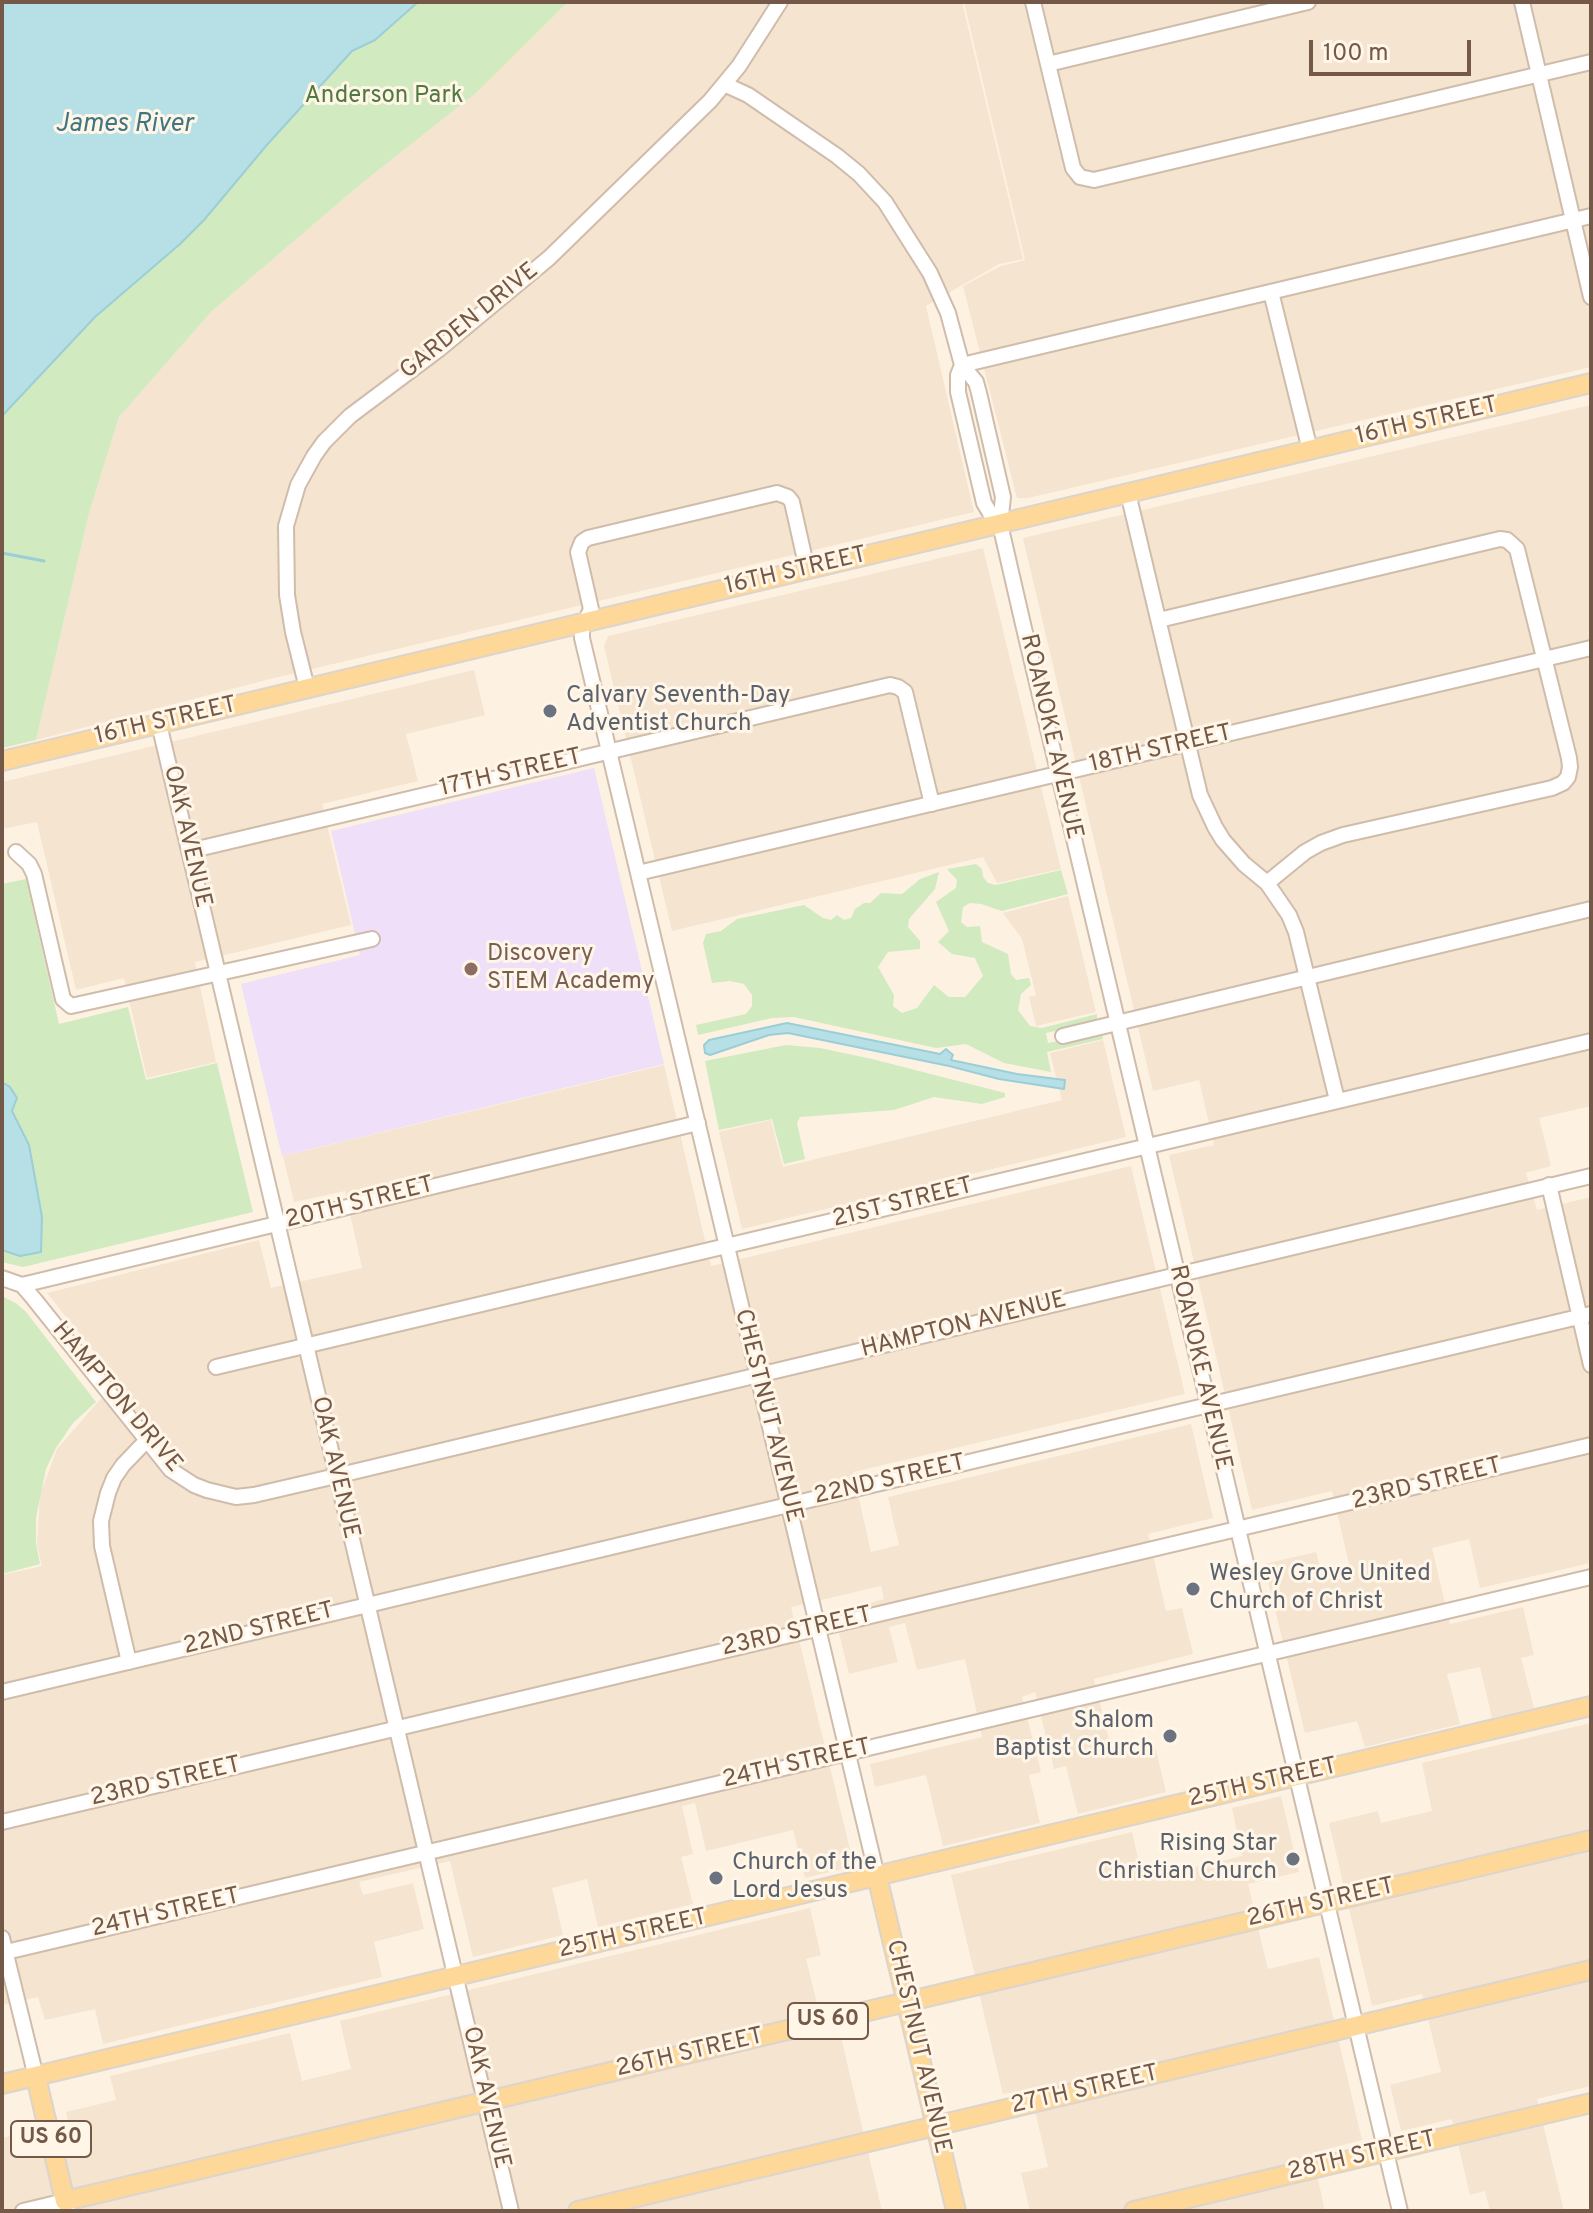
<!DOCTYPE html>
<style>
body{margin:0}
#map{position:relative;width:1593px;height:2213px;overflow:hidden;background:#fdf2e2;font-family:Overpass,sans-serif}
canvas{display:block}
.frame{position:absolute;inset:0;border:4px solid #745848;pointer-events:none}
.scale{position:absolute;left:1309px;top:40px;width:162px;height:36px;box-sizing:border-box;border:4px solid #745848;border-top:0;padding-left:10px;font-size:24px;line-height:28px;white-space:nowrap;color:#745848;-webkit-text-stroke:6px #fff6e8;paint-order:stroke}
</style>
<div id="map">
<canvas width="1593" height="2213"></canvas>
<div class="frame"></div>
<div class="scale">100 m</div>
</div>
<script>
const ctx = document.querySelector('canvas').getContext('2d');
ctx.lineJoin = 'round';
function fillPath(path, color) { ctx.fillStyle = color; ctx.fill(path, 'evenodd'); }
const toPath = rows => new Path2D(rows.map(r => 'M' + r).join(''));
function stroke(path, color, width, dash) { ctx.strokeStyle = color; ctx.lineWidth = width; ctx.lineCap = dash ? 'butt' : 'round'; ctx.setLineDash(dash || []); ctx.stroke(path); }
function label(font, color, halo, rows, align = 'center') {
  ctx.font = font + ' Overpass,sans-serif'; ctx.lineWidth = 6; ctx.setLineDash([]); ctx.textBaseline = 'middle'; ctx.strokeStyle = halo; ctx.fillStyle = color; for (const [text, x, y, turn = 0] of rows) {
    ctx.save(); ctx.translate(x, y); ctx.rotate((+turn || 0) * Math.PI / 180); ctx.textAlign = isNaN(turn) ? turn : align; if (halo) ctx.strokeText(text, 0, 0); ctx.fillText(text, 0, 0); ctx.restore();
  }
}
const residential = toPath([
 [568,2,962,2,1023,259,999,264,926,306,974,512,266,680,36,740,89,513,119,417,211,312,362,183,476,93],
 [964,2,1591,2,1591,367,1028,498,1017,498,963,286,1001,266,1025,260],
 [1591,405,1591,1106,1539,1118,1551,1166,1526,1173,1537,1210,1591,1197,1591,1563,1480,1588,1469,1539,1432,1548,1450,1624,1523,1607,1534,1655,1521,1658,1534,1708,1492,1718,1480,1667,1447,1674,1460,1724,1365,1747,1357,1721,1305,1733,1264,1564,1316,1552,1322,1574,1350,1568,1332,1491,1252,1510,1169,1155,1214,1145,1199,1080,1153,1091,1023,538],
 [983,548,1061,869,997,883,983,857,672,931,604,646,608,636],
 [474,670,485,715,406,734,418,781,322,804,351,925,195,962,216,1062,147,1078,124,978,76,990,37,822,2,829,2,782],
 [1068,896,1096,1012,1036,1026,1029,997,1036,995,1022,939,1003,913],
 [1103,1040,1126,1137,742,1229,719,1132,771,1120,783,1167,1062,1100,1050,1053],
 [664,1065,711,1266,1131,1166,1185,1394,853,1472,871,1552,899,1545,888,1497,1191,1424,1213,1518,1148,1534,1166,1611,1182,1608,1193,1654,1094,1679,1113,1756,1155,1746,1166,1792,1078,1814,1066,1766,1054,1769,1035,1692,1022,1697,1041,1772,1029,1775,1040,1823,943,1846,926,1775,875,1787,870,1764,982,1737,965,1659,917,1670,905,1623,889,1627,898,1662,849,1674,834,1613,884,1599,881,1586,791,1607,854,1866,805,1878,793,1830,706,1851,695,1803,682,1806,693,1854,681,1857,693,1904,598,1927,587,1879,552,1888,563,1935,473,1957,450,1861,359,1882,363,1895,413,1883,424,1929,374,1942,382,1977,103,2044,95,2009,45,2020,38,1997,2,2005,2,1575,42,1566,37,1544,40,1495,57,1449,97,1403,118,1381,47,1293,259,1240,271,1288,362,1268,345,1191,294,1202,283,1156],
 [1591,1723,1591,2086,1537,2099,1564,2211,1490,2211,1485,2191,1470,2195,1452,2119,1401,2131,1390,2085,1441,2072,1422,1994,1372,2006,1329,1823,1378,1811,1381,1823,1432,1811,1422,1763],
 [1281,1796,1299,1872,1248,1884,1259,1932,1268,1969,1319,1957,1362,2140,1312,2153,1325,2211,1030,2211,1021,2173,1048,2167,1030,2089,1003,2094,951,1875,1132,1832,1143,1880,1242,1856,1232,1808],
 [810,1908,821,1955,806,1959,825,2036,840,2033,882,2211,2,2211,2,2138,68,2121,66,2112,116,2100,110,2076,290,2033,302,2081,351,2069,340,2021]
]);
const education = toPath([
 [594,768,664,1064,282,1156,241,984,360,955,331,831]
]);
const green = toPath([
 [418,2,568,2,476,93,362,183,211,312,119,417,89,513,36,740,2,748,2,416,95,317,180,244,204,220,266,146,352,51,375,40],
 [976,864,982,869,983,877,988,883,996,885,1061,870,1068,894,1002,911,981,904,970,903,963,907,961,922,967,927,980,926,982,942,1008,954,1011,974,1016,980,1029,978,1031,985,1021,994,1018,1010,1030,1026,1042,1028,1097,1014,1097,1021,1046,1033,1048,1043,1102,1033,1103,1039,1047,1052,1051,1072,1004,1063,966,1044,936,1048,794,1017,772,1018,698,1035,696,1025,746,1014,752,1006,752,995,744,984,730,981,712,983,703,943,706,934,721,931,737,919,804,905,823,918,831,920,837,915,844,920,851,918,855,909,864,903,870,903,881,893,902,894,920,879,939,872,935,889,909,919,908,927,920,941,920,949,888,952,878,967,894,995,893,1006,902,1013,917,1008,934,985,949,997,965,997,983,976,975,958,952,954,938,942,949,931,936,902,956,888,957,880,947,869],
 [26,879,59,1024,128,1007,146,1080,217,1063,253,1212,23,1267,2,1262,2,1250,20,1256,29,1146,12,1111,10,1087,2,1082,2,884],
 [786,1045,820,1048,872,1059,1005,1093,1005,1097,982,1104,934,1097,894,1110,800,1117,797,1123,805,1159,784,1164,772,1119,719,1130,705,1061],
 [2,1296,17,1304,26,1312,96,1402,73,1423,56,1448,46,1469,36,1518,36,1543,40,1564,2,1574]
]);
const water = toPath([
 [2,2,418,2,375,40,352,51,266,146,204,220,180,244,95,317,2,416,2,2],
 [787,1023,940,1054,946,1049,953,1055,951,1060,1017,1074,1065,1080,1064,1089,999,1079,949,1066,788,1033,769,1035,710,1055,705,1053,704,1045,709,1040,787,1023],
 [2,1082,10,1087,17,1098,12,1111,29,1145,42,1217,41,1252,20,1256,2,1250,2,1082]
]);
const stream = toPath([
 [2,553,44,561]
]);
const minor = toPath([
 [1033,2,1073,168,1080,177],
 [1522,2,1591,297],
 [1048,64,1308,2],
 [724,84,748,95,837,156,859,174,885,202,930,273,948,313,962,365,976,382,979,393,1003,497,1000,524,1023,624,1400,2211],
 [1080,177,1094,180,1591,62],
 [1271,292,1310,450],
 [962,365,1591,216],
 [962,365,958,375,958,392,984,503,990,513,1000,524],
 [1128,493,1200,795,1215,827,1223,840,1244,864,1267,883,1289,915,1296,932,1337,1100],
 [807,569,792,502,788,497,777,493,588,538,582,542,578,552,591,609,582,629,582,638,877,1876],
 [1159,620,1500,539,1507,540,1517,549,1569,758,1570,767,1568,777,1563,783,1552,788,1343,835,1321,843,1305,852,1267,883],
 [307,688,293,632,287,595,286,526,298,485,314,456,324,442,350,416,438,350,549,258,710,101,739,66,780,2],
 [159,724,511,2211],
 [189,851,890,685,898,687,905,692,932,804],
 [16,852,29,864,34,874,63,999,71,1006,372,939],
 [638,873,1591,648],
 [1063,1036,1591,909],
 [1549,1185,1591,1365],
 [2,1278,22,1285,34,1299,171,1470,194,1485,207,1490,236,1497,254,1495,336,1476,1591,1176],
 [22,1285,698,1123],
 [216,1367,1591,1041],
 [129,1662,102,1546,101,1521,108,1493,114,1478,123,1465,146,1441],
 [2,1692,1591,1314],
 [2,1822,1591,1445],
 [2,1938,36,2077],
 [2,1953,1591,1577],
 [23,2211,65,2201,68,2211]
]);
const major = toPath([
 [2,761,1591,383],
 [877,1876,956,2211],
 [36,2077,65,2201,1591,1840],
 [2,2084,1591,1706],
 [578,2211,1591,1970],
 [1134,2211,1591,2103]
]);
const markers = [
 [550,711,8,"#6b7280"],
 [471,969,8,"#8d6e63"],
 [1193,1589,8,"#6b7280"],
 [1170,1736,8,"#6b7280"],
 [1293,1859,8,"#6b7280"],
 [716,1878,8,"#6b7280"]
];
const shields = [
 [828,2021,80],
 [51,2139,80]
];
const shieldNames = [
 ["US 60",828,2021],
 ["US 60",51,2139]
];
const parkNames = [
 ["Anderson Park",384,97]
];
const streetNames = [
 ["GARDEN DRIVE",470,322,-39],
 ["16TH STREET",1427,422,-13],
 ["16TH STREET",796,572,-13],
 ["16TH STREET",166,722,-13],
 ["ROANOKE AVENUE",1050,737,77],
 ["18TH STREET",1161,750,-13],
 ["17TH STREET",511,774,-13],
 ["OAK AVENUE",186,837,77],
 ["20TH STREET",360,1204,-14],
 ["21ST STREET",903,1204,-14],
 ["HAMPTON AVENUE",964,1326,-14],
 ["ROANOKE AVENUE",1199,1368,77],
 ["HAMPTON DRIVE",116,1398,50],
 ["CHESTNUT AVENUE",767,1416,76],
 ["OAK AVENUE",334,1468,77],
 ["22ND STREET",890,1481,-13],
 ["23RD STREET",1427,1485,-14],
 ["22ND STREET",259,1630,-14],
 ["23RD STREET",797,1633,-13],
 ["24TH STREET",797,1765,-13],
 ["23RD STREET",166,1783,-13],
 ["25TH STREET",1263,1784,-13],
 ["26TH STREET",1321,1904,-13],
 ["24TH STREET",166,1914,-13],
 ["25TH STREET",633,1935,-13],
 ["CHESTNUT AVENUE",917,2047,77],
 ["26TH STREET",690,2054,-13],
 ["27TH STREET",1085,2091,-13],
 ["OAK AVENUE",485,2098,77],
 ["28TH STREET",1362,2157,-13]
];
const worshipNames = [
 ["Calvary Seventh-Day",566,697],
 ["Adventist Church",566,725],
 ["Wesley Grove United",1209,1575],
 ["Church of Christ",1209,1603],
 ["Shalom",1154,1722,"right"],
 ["Baptist Church",1154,1750,"right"],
 ["Rising Star",1277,1845,"right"],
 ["Christian Church",1277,1873,"right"],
 ["Church of the",732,1864],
 ["Lord Jesus",732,1892]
];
const educationNames = [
 ["Discovery",487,955],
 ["STEM Academy",487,983]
];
const waterNames = [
 ["James River",124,126]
];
fillPath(residential, '#f4e4d0');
fillPath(education, '#efdff9');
fillPath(green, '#d1eac0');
fillPath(water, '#b6dfe6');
stroke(water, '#9cced8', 2);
stroke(stream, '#9cced8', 3);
stroke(minor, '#d0bcab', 18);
stroke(major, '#dbd4cf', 22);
stroke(minor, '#fff', 14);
stroke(major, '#fdd899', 18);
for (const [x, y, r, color] of markers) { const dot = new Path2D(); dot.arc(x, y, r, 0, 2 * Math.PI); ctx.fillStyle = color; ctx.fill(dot); stroke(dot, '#fff6e8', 3); }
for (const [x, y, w] of shields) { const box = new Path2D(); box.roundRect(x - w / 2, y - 18, w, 36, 6); ctx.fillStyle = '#fff6e8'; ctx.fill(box); stroke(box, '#745848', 2); }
label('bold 22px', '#745848', null, shieldNames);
label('24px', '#517a40', '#fff6e8', parkNames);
label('24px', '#745848', '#fff6e8', streetNames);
label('24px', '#5b616d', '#fff6e8', worshipNames, 'left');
label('24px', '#785e54', '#fff6e8', educationNames, 'left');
label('italic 26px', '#3f7682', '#fff6e8', waterNames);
</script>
